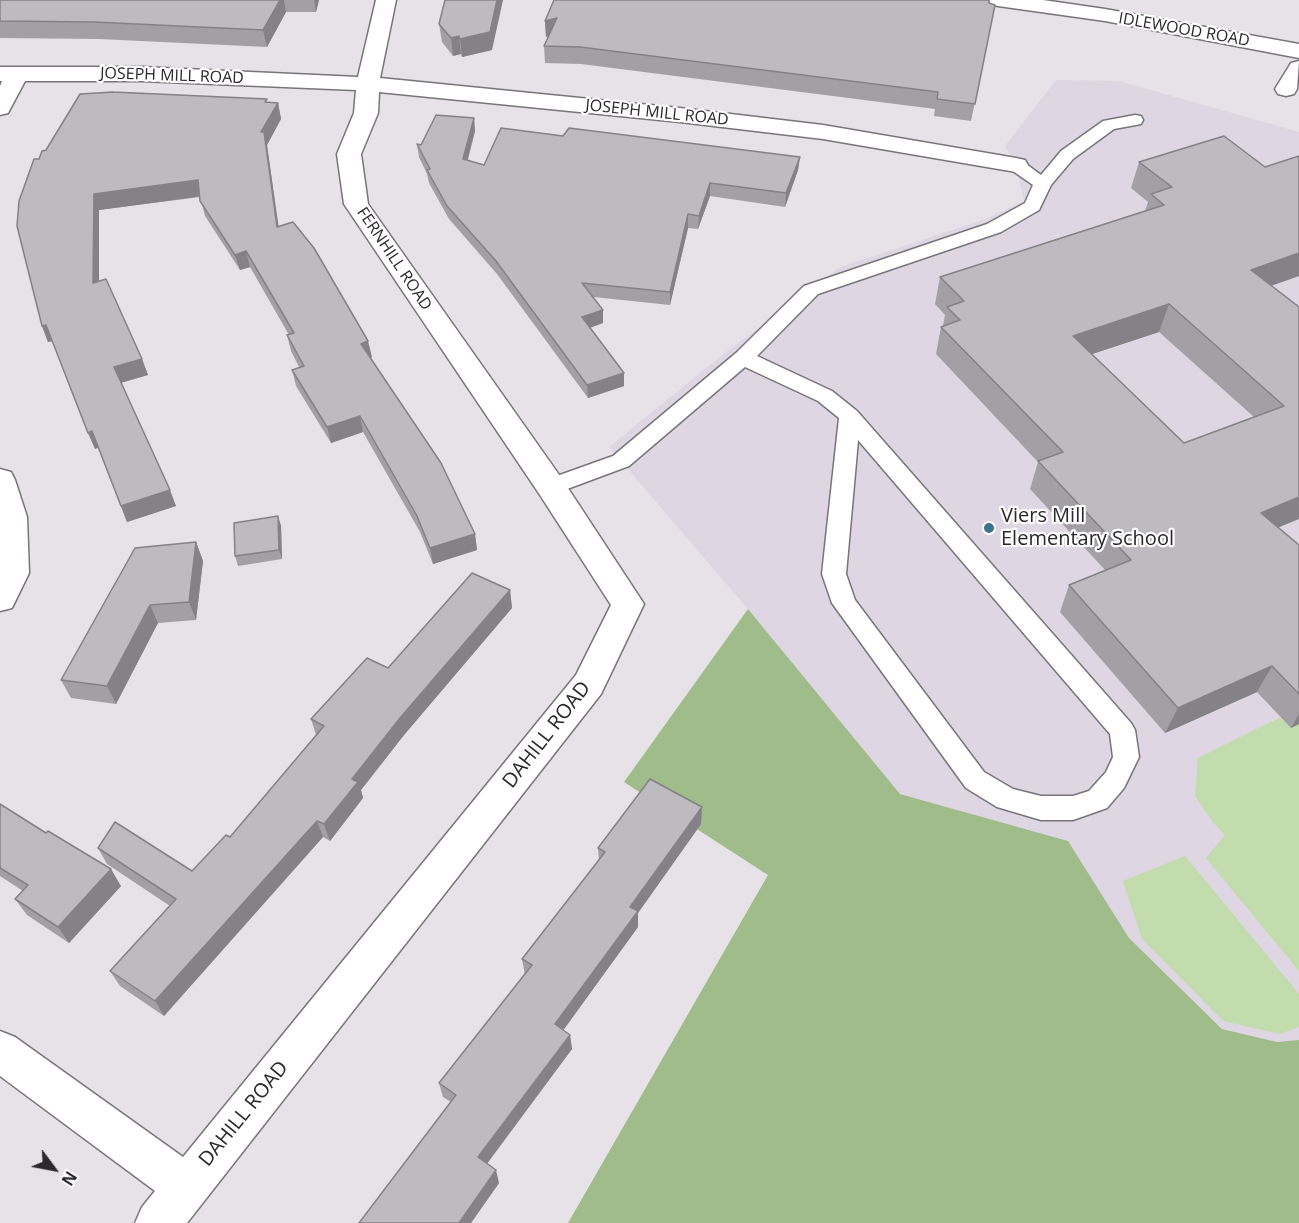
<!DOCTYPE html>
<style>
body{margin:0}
#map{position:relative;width:1299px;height:1223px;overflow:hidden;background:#e6e2e8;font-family:"Open Sans",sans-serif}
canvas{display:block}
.north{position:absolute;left:24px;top:1139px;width:60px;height:60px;-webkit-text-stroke:4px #fff;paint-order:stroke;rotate:122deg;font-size:16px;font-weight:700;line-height:24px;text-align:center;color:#29282a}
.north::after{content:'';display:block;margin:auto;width:21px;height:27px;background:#29282a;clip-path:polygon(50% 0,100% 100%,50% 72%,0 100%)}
</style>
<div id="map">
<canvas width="1299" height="1223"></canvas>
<div class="north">N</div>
</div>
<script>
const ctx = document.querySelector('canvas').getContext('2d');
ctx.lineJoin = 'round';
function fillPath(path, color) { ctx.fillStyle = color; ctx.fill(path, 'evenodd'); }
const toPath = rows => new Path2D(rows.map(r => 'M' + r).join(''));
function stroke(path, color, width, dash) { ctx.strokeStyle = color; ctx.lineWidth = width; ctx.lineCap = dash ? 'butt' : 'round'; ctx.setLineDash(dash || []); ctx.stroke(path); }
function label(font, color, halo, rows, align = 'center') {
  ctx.font = font + ' "Open Sans",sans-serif'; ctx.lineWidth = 4.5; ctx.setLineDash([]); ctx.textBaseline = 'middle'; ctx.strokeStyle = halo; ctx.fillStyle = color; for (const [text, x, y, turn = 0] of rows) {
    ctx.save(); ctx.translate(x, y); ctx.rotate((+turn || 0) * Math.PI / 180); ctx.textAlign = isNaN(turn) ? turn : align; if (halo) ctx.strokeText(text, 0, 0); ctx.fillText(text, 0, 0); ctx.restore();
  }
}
const built = toPath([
 [1056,80,1119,81,1299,132,1299,1040,1277,1042,1223,1029,1129,938,1068,841,900,794,748,609,609,447,721,356,840,267,983,220,1024,201,1016,165,1005,146]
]);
const green = toPath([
 [1281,717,1291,728,1299,724,1299,971,1206,858,1225,835,1212,821,1195,796,1198,758],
 [1185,856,1299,994,1299,1027,1280,1034,1223,1021,1142,939,1123,881]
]);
const forest = toPath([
 [748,609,900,794,1068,841,1129,938,1222,1029,1277,1042,1299,1040,1299,1223,568,1223,768,875,624,782]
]);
const lane = toPath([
 [1135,115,1141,116,1143,120,1141,124,1114,129,1073,159,1051,185,1039,210,1001,232,818,294,757,356,832,391,857,411,1131,723,1135,730,1139,757,1124,788,1107,808,1073,820,1041,820,997,807,966,788,832,603,822,574,839,418,818,401,745,367,629,466,551,495,543,493,540,487,543,481,613,456,736,353,804,286,987,224,1025,203,1033,185,1010,169,1007,165,1010,161,1022,161,1041,175,1061,151,1103,121,1135,115],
 [858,440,1110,734,1113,757,1106,772,1089,791,1073,796,1041,796,1013,789,984,772,855,600,846,574,858,440]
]);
const street = toPath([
 [376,0,396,0,380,78,680,108,823,125,1016,158,1025,160,1028,165,1025,170,1016,172,823,139,680,122,379,92,378,113,361,154,368,204,562,479,644,604,601,694,187,1223,135,1223,142,1207,155,1191,0,1076,0,1031,15,1037,183,1157,576,675,611,605,540,495,344,204,337,154,354,113,356,90,142,81,25,81,8,113,0,115,0,86,2,81,0,81,0,67,142,67,358,77,376,0],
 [988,0,1043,0,1105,9,1299,44,1299,58,1105,21,998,6,991,4,988,0],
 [1299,61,1297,89,1294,94,1286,96,1278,94,1275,89,1288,68,1291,63,1299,61],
 [0,469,11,472,15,480,27,517,29,573,12,608,0,611,0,469]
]);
const wall = toPath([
 [0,0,319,0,316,12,286,12,267,47,99,39,0,38],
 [989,3,995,5,971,121,934,116,935,109,581,64,545,63,544,46,548,37,546,37,545,21],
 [439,24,492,50,462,57,461,54,453,56,442,42],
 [268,102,278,103,281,119,267,145,278,226,372,357,371,358,475,534,477,550,433,564,420,532,363,432,331,443,296,386,292,370,299,367,291,351,287,335,289,335,250,267,240,270,205,216,200,197,99,210,99,281,142,359,148,375,121,383,176,506,127,522,98,448,95,449,52,341,48,342,42,326,39,159,46,150],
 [474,118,475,131,468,160,484,165,563,136,800,157,798,170,785,207,710,196,698,229,688,228,670,305,593,297,603,323,590,328,624,373,624,386,588,398,497,274,449,219,429,183,427,174,419,157,417,144,421,145],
 [1224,136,1271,286,1299,307,1278,527,1299,545,1299,724,1291,728,1257,692,1165,733,1060,612,1069,585,1106,571,1030,489,1038,462,936,354,941,327,943,326,945,315,935,304,940,277,1145,211,1148,202,1131,188,1139,162],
 [1159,332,1254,417,1184,443,1092,354],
 [278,516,281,526,282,559,238,566,235,556],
 [196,542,203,561,196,620,158,623,116,704,71,698,61,680],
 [510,590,512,608,404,735,361,790,363,798,330,841,323,837,164,1016,120,986,110,971,170,906,107,864,98,848,192,871,230,837,316,735,311,719,388,668],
 [0,804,121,886,69,943,27,915,15,899,23,891,0,876],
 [702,807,701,824,638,913,638,927,563,1030,570,1035,572,1049,487,1164,499,1183,471,1223,451,1102,443,1097,439,1083,525,975,522,959,599,861,598,848]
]);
const shadedWall = toPath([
 [280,0,284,0,286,12,267,47,263,30],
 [314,0,319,0,316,12],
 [497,0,503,0,492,50,462,57,460,39],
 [557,18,558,34,546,37,545,21],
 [459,36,461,54,453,56,451,38],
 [278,103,281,119,267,145,281,243,277,227,261,132],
 [474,118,475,131,464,172,463,159],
 [800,157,798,170,785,207,786,193],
 [198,180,203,196,99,210,99,299,93,283,94,194],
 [710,183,710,196,698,229,699,216],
 [688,214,688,228,670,305,670,292],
 [246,251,250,267,240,270,235,255],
 [1299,253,1299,276,1240,297,1251,270],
 [1169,304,1159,332,1065,363,1073,336],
 [603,310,603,323,583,330,582,317],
 [46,325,53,341,48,342,42,326],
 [368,341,372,357,364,360,361,344],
 [142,359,148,375,120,383,114,367],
 [624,373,624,386,588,398,587,385],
 [360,416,363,432,331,443,327,427],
 [92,431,98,447,95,449,88,433],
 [170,490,176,506,127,522,121,506],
 [1299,497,1299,519,1248,540,1261,513],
 [278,516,281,526,282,559,279,550],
 [475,534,477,550,433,564,430,548],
 [196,542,203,561,196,620,189,602],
 [510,590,512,608,404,735,361,790,363,798,330,841,324,824,352,779,400,718],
 [150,605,158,623,116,704,107,686],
 [1272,666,1257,692,1165,733,1178,708],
 [1299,714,1299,724,1291,728],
 [702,807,701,824,638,913,638,927,557,1039,555,1024,630,907],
 [317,821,323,837,164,1016,155,1001],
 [111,869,121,886,69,943,58,927],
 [570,1035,572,1049,482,1170,478,1157],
 [496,1170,499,1183,471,1223,459,1223]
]);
const building = toPath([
 [0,0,280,0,263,30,94,22,0,21,0,0],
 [445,0,497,0,490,32,460,39,459,36,451,38,439,24,445,0],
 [554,0,989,0,989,3,995,5,975,104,937,99,938,92,580,47,544,46,557,18,545,21,554,0],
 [113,92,267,99,265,102,278,103,261,132,264,132,277,227,293,222,314,248,368,341,361,344,441,463,475,534,430,548,417,516,360,416,327,427,292,370,304,366,287,335,294,333,246,251,235,255,200,201,198,180,94,194,93,283,106,279,142,359,114,367,170,490,121,506,92,431,88,433,46,325,42,326,17,226,19,201,34,159,39,159,42,151,46,150,80,94,113,92],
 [436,115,474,118,463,159,484,165,501,128,563,136,569,128,800,157,786,193,710,183,699,216,688,214,670,292,582,283,603,310,582,317,624,373,587,385,496,261,447,206,427,170,430,169,417,144,421,145,436,115],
 [1224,136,1265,167,1299,156,1299,253,1251,270,1299,307,1299,497,1261,513,1299,545,1299,694,1272,666,1178,708,1069,585,1131,560,1038,461,1063,452,941,327,960,320,947,307,964,301,940,277,1164,205,1151,194,1172,187,1139,162,1224,136],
 [1169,304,1284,406,1184,443,1073,336,1169,304],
 [278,516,279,550,235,556,234,523,278,516],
 [196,542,189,602,150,605,107,686,61,680,135,548,196,542],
 [472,573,510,590,400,718,352,779,358,782,324,824,317,821,155,1001,110,971,176,899,98,848,115,822,192,871,226,835,230,837,324,726,311,719,367,658,388,668,472,573],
 [650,779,702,807,630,907,638,911,555,1024,570,1035,478,1157,496,1170,459,1223,359,1223,456,1095,439,1083,532,965,522,959,605,852,598,848,650,779],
 [0,804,46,833,48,831,111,869,58,927,15,899,28,885,0,868,0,804]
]);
const markers = [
 [989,528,6,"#39738c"]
];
const farStreetnames = [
 ["IDLEWOOD ROAD",1184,30,10],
 ["JOSEPH MILL ROAD",172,76,2],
 ["JOSEPH MILL ROAD",657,113,6],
 ["FERNHILL ROAD",394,259,56]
];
const poiNames = [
 ["Viers Mill",1001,516],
 ["Elementary School",1001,539]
];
const streetNames = [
 ["DAHILL ROAD",547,735,-52],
 ["DAHILL ROAD",244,1114,-51]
];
fillPath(built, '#ded6e2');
fillPath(green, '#c2dcad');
fillPath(forest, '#a0bc8a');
stroke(lane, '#78757a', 3);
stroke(street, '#78757a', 3);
fillPath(lane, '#fff');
fillPath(street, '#fff');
fillPath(wall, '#a3a0a5');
fillPath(shadedWall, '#848286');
fillPath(building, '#bdbac0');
stroke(building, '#848286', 1.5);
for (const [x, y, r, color] of markers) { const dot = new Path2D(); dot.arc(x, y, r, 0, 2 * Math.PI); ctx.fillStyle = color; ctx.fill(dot); stroke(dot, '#fff', 2); }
label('16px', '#29282a', '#fff', farStreetnames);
label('20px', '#29282a', '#fff', poiNames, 'left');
label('20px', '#29282a', '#fff', streetNames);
</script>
